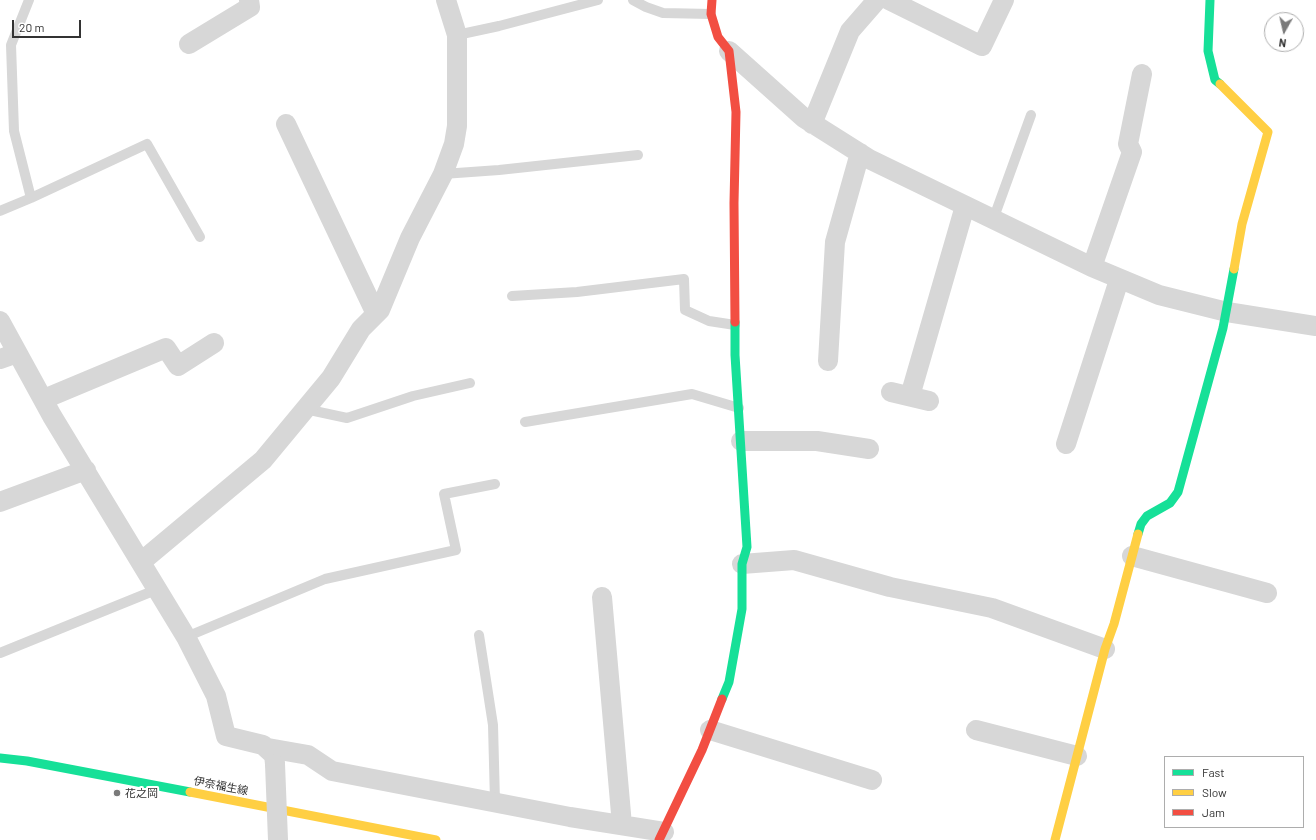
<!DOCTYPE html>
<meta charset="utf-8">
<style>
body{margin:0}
#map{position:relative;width:1316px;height:840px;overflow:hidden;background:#fff;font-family:Barlow,sans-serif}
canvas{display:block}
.legend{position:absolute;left:1164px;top:756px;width:140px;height:72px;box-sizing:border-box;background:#fff;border:1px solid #adadad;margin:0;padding:5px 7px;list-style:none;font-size:12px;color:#333}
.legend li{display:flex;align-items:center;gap:8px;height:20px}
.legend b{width:20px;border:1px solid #adadad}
.north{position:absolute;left:1264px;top:12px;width:40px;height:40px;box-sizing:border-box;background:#fff;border:1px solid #adadad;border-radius:50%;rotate:188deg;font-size:11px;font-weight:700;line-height:16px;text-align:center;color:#333}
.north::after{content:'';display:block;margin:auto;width:14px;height:18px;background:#7a7a7a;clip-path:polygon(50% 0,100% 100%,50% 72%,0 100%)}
.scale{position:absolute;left:12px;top:20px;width:69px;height:18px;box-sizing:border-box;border:2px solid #333;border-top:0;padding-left:5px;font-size:12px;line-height:14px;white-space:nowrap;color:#333;-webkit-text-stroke:3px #fff;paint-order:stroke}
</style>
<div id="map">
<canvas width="1316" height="840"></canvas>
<ul class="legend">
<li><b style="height:5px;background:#16e098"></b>Fast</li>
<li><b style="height:5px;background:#ffcf43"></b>Slow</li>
<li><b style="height:5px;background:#f24e42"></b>Jam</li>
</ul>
<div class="north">N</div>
<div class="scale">20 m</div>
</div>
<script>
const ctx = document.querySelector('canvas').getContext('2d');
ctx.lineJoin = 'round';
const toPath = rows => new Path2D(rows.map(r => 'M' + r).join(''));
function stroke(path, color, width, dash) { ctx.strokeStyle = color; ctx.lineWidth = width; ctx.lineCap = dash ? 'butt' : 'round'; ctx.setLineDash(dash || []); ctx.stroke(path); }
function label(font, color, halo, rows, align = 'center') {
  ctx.font = font + ' Barlow,"Noto Sans JP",sans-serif'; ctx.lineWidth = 4; ctx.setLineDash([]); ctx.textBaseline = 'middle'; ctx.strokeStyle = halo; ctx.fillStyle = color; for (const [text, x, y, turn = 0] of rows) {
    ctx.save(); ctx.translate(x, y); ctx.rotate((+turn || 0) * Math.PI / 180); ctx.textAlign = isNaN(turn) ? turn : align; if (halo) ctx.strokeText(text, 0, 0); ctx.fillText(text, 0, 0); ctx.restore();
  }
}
const lane = toPath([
 [29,0,11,45,14,131,31,198],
 [633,0,646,7,663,13,711,14],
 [457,35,499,26,598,0],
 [443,174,499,170,638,155],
 [0,211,31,198,147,144,200,237],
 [993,220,1031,115],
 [512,296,577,292,684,279,685,310,709,321,735,325],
 [305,409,347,418,413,396,470,383],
 [525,422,692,394,739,408],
 [479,635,493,725,495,802],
 [186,637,325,579,456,550,444,494,495,484],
 [0,653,158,589]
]);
const street = toPath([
 [889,0,982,46,1004,0],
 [189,44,250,7,249,0],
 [729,51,804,118,869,159,1092,267,1159,295,1227,312,1316,326],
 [286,124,376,314],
 [812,124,850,31,877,0],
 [1092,267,1132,152,1128,144,1142,74],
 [0,321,52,416,186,637,216,696,226,736,263,745,274,755,275,764],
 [0,359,17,353],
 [828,361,835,242,860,153],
 [891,392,929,401],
 [910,396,965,206],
 [44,399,166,348,178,366,214,343],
 [741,441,817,441,869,449],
 [1066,444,1119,280],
 [0,502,86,470],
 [1132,556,1267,593],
 [141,562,263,460,331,378,361,329,380,310,410,238,443,174,454,144,457,126,457,35,446,0],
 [742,564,794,560,890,587,992,608,1105,649],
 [602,597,622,825],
 [710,730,872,780],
 [976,730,1077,756],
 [268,748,308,755,332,771,570,817,664,832]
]);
const fast = toPath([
 [1210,0,1208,51,1215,80,1220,84],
 [1138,534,1141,524,1147,516,1170,503,1178,492,1223,328,1234,269],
 [722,699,729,682,742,609,742,564,747,547,735,355,735,322],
 [0,758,27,761,190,792]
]);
const slow = toPath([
 [1220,84,1268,132,1242,224,1234,269],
 [190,792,436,840],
 [1055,840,1105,649,1114,624,1138,534]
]);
const jam = toPath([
 [712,0,711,14,718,37,729,51,736,112,734,203,735,322],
 [659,840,702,750,722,699]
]);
const streetBridge = toPath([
 [275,764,278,840]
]);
const markers = [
 [117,793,4,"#7a7a7a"]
];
const streetNames = [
 ["伊奈福生線",221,786,11]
];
const poiNames = [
 ["花之岡",125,793]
];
stroke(lane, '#d7d7d7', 10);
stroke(street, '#d7d7d7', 20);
stroke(fast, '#16e098', 9);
stroke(slow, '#ffcf43', 9);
stroke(jam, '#f24e42', 9);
stroke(streetBridge, '#d7d7d7', 20);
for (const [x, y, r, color] of markers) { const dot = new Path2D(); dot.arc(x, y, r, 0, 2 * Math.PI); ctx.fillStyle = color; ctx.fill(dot); stroke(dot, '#fff', 1.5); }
label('11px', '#333', '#fff', streetNames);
label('11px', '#333', '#fff', poiNames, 'left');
</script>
